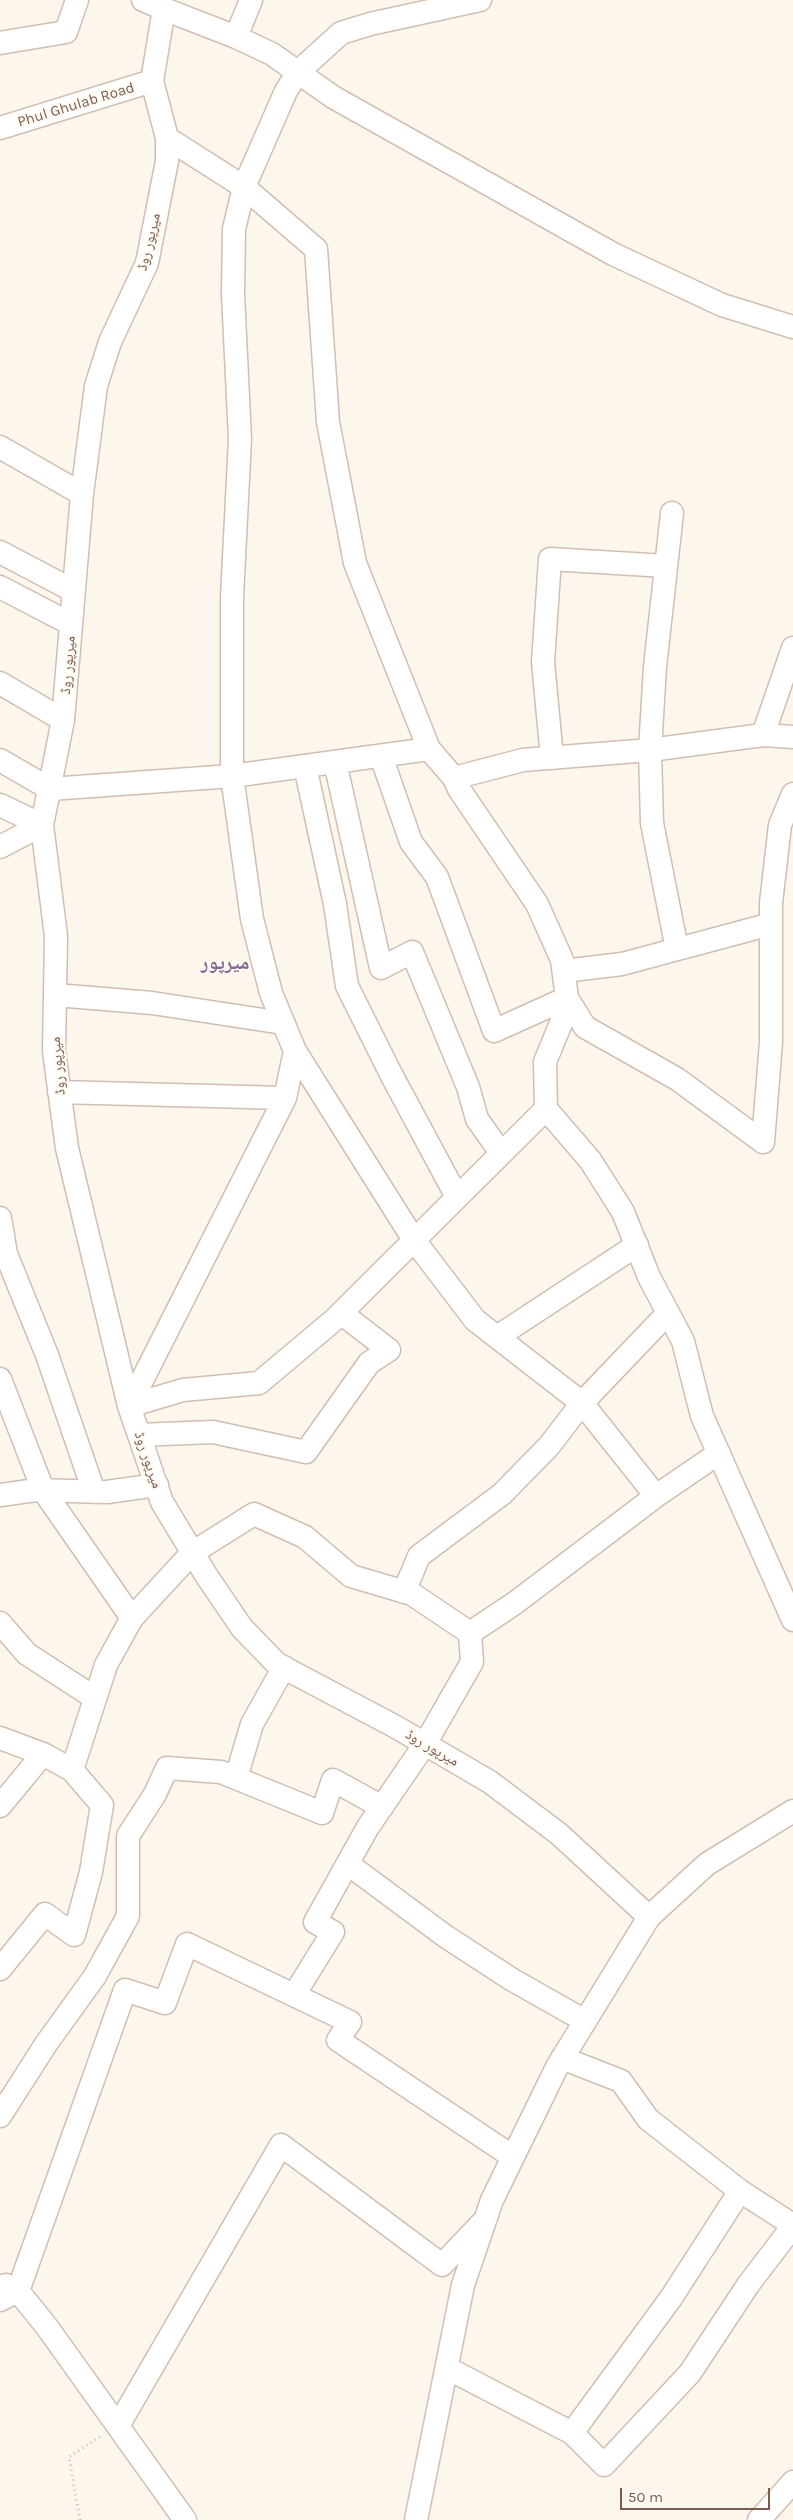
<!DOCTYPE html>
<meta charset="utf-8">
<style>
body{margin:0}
#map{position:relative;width:793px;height:2520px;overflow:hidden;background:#fdf6ec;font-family:Karla,sans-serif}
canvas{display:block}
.scale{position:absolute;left:620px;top:2488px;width:150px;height:22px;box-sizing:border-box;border:2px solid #7a5c4d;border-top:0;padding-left:6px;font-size:15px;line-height:18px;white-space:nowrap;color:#7a5c4d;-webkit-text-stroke:4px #fffaf3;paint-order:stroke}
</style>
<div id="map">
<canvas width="793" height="2520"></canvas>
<div class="scale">50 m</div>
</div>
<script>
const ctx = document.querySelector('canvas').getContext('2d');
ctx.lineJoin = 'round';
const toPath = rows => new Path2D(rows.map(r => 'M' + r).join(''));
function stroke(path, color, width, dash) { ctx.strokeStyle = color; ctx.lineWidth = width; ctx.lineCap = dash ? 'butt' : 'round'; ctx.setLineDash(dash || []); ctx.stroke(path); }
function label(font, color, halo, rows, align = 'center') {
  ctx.font = font + ' Karla,"Noto Naskh Arabic",sans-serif'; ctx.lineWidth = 4.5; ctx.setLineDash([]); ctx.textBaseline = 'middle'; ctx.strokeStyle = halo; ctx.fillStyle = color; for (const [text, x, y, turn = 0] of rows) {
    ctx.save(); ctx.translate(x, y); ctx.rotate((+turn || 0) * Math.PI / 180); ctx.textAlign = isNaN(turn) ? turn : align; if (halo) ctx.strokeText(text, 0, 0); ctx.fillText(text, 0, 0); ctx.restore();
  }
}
const path = toPath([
 [80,2520,69,2457,101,2436]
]);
const minor = toPath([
 [143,0,164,9,152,81,167,138,167,161,147,263,110,342,96,386,82,494,63,720,42,825,56,936,54,1051,67,1148,129,1406,162,1502,206,1575,242,1628,277,1664,396,1727,490,1782,559,1834,649,1917],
 [164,9,236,37,272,54,333,97,613,254,722,305,793,327],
 [236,37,251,0],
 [0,43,66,32,77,0],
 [0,128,152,81],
 [167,138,244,187,316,249,328,422,355,563,429,749,454,778,459,789,537,904,562,960,567,998,561,1023,545,1062,546,1109,590,1160,623,1212,649,1277,683,1341,702,1416,793,1620],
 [0,447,82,494],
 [672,513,655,667,650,750,652,823,677,949],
 [0,552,74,591],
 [0,587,71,624],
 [0,683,63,720],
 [763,735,793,648],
 [381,756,411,842,437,877,494,1031,567,998,585,1027,677,1079,763,1142],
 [552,758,543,662,550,559,666,566],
 [0,760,50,789,232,776,429,749],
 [335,762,381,968,412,952,468,1087,477,1119,501,1153],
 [305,766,335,904,347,986,392,1076,457,1197],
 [454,778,523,760,650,750,763,735,793,737],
 [0,805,42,825],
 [0,847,42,825],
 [564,971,622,964,771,924],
 [56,995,152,1003,283,1023],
 [295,1051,414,1240,475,1320,582,1403,656,1496],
 [59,1092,285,1098],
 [763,1142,771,1042,771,903,780,825,793,794],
 [0,1218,6,1254,47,1355,94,1492],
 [497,1337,637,1245],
 [0,1379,43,1490,132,1618],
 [129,1406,285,1098,295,1051,271,993,252,919,232,776,232,597,240,439,233,294,234,229,244,187,286,91,298,72,341,33,370,24,480,0],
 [129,1406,183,1390,259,1383,334,1320,546,1109],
 [139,1435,213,1432,306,1452,369,1363,389,1350,341,1313],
 [0,1495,36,1490,107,1492,157,1485],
 [404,1592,419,1556,502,1494,549,1446,582,1403,668,1313],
 [0,1623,27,1654,95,1698],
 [0,1738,43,1754],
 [236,1778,252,1724,284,1667],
 [0,1806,43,1754,72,1770],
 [348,1864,445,1936,511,1979,585,2021],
 [0,1969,45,1914,74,1935,91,1872,102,1805,72,1770,106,1665,132,1618,192,1553,254,1514,305,1537,351,1576,412,1594,470,1633],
 [294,1995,333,1932,315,1922,368,1827,425,1744,472,1662,470,1633,515,1603,656,1496,719,1453],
 [562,2058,621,2081,648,2119,740,2191,793,2225],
 [0,2116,46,2044,95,1976,128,1916,128,1836,155,1794,167,1768,221,1772,322,1813,333,1780,382,1807],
 [6,2285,18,2291,47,2327,185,2520],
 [0,2300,18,2291,125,1990,165,2003,187,1944,350,2022,338,2040,513,2157],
 [447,2368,572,2433,671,2298,740,2191],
 [118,2426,281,2145,442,2265,481,2224],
 [572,2433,604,2465,690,2373,748,2285,793,2226],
 [416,2520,463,2285,492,2200,557,2067,649,1917,707,1864,793,1811],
 [759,2520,793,2482]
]);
const streetNames = [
 ["Phul Ghulab Road",76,105,-17],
 ["میرپور روڈ",149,242,-76],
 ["میرپور روڈ",68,665,-85],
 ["میرپور روڈ",58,1066,-95],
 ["میرپور روڈ",148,1460,71],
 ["میرپور روڈ",432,1748,30]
];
const districtNames = [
 ["میرپور",225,963]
];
stroke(minor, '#d1beb0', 25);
stroke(path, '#d9b8a5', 3, [1, 4]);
stroke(minor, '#fff', 22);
label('15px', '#7a5c4d', '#fffaf3', streetNames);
label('bold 20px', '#846695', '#fffaf3', districtNames);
</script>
